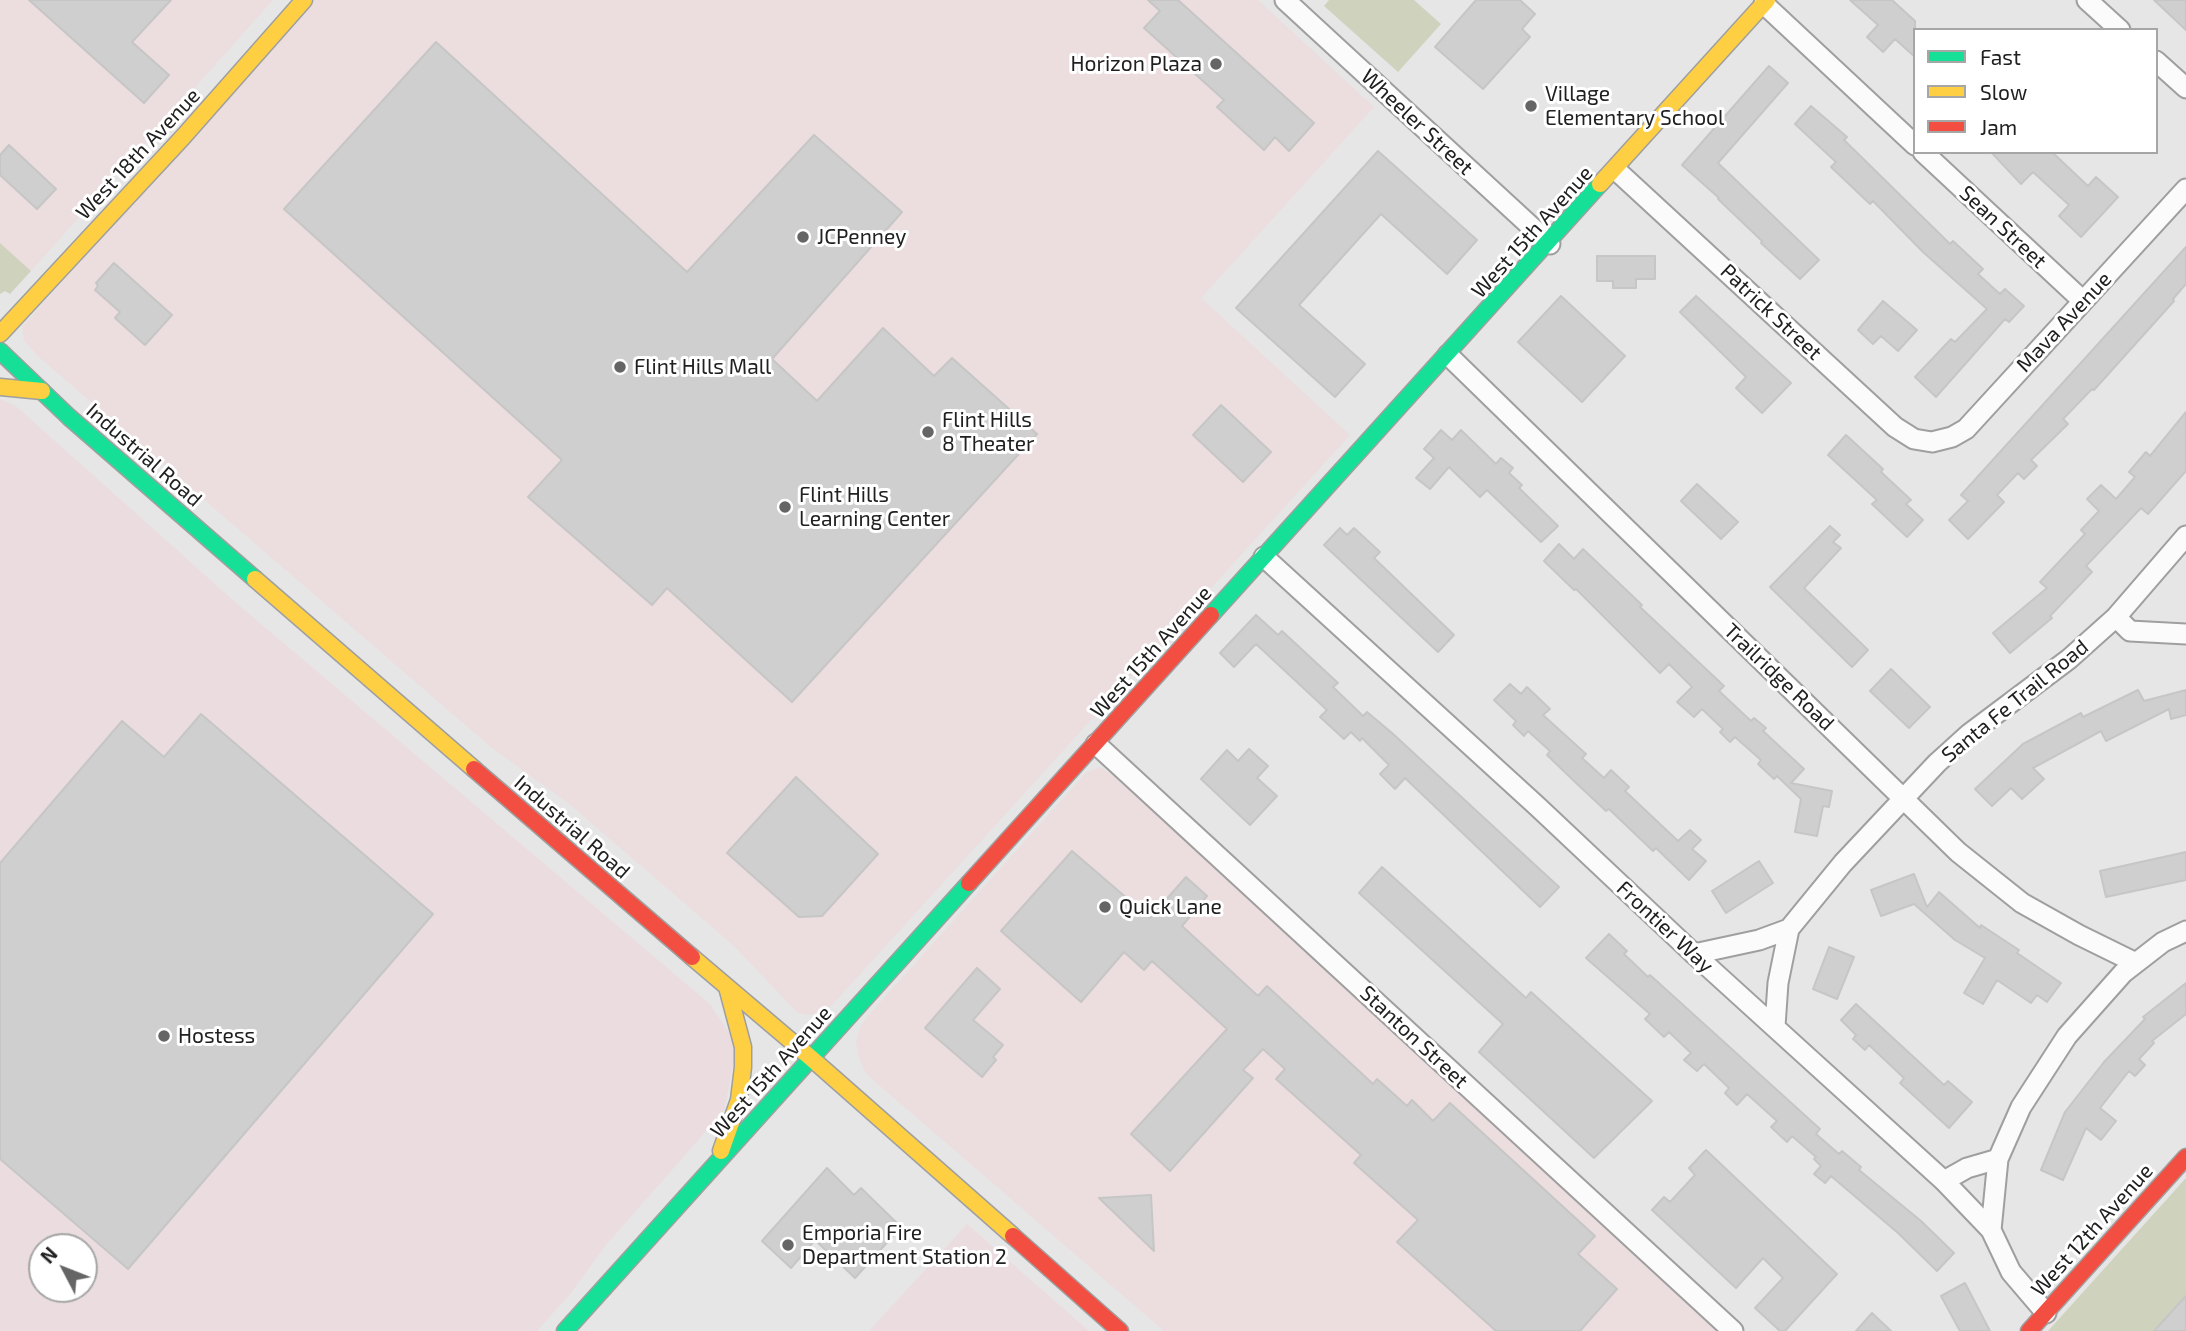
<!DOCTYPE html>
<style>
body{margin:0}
#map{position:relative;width:2186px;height:1331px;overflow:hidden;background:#e6e6e7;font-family:"Exo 2",sans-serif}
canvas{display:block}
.legend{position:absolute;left:1913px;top:28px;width:245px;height:126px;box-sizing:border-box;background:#fff;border:2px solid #a6a6a6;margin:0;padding:9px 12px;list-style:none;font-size:21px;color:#202021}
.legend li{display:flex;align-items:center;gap:14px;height:35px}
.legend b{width:35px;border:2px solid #a6a6a6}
.north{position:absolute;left:28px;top:1233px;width:70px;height:70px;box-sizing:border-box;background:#fff;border:2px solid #a6a6a6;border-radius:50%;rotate:312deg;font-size:19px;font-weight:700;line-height:28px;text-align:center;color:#202021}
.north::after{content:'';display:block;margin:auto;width:24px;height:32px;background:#656566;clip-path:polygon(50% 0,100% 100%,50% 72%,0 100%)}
</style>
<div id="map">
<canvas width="2186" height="1331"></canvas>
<ul class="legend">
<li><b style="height:9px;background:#16e098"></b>Fast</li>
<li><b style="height:9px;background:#ffcf43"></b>Slow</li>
<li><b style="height:9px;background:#f24e42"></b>Jam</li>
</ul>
<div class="north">N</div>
</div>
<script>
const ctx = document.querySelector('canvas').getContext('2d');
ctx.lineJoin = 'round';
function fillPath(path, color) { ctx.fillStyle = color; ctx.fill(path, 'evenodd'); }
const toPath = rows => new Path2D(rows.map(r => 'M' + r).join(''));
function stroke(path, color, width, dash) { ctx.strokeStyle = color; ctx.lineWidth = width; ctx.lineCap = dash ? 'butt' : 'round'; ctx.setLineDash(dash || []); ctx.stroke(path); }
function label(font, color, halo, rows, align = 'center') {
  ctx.font = font + ' "Exo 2",sans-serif'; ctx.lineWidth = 6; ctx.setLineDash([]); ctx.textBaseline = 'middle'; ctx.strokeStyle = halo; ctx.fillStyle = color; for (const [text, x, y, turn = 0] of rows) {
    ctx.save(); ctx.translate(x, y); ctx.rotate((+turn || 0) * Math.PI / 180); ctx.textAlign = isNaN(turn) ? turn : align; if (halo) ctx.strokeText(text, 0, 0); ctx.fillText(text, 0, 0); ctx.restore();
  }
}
const commercial = toPath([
 [0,0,273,0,31,271,0,243],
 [312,0,1258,0,1374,107,1201,298,1350,435,832,1005,819,1014,805,1015,797,1012,733,945,568,803,492,748,40,358,24,341,22,327],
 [1100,767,1117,778,1717,1331,1164,1331,872,1079,864,1070,858,1055,856,1041,861,1026,867,1017,1086,773]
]);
const industrial = toPath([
 [0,399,16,406,234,601,710,1004,732,1037,736,1052,724,1111,606,1245,571,1293,537,1331,0,1331],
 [42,1247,84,1247,84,1289,42,1289],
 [967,1224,1089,1331,869,1331]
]);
const green = toPath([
 [1329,0,1414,0,1441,24,1398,72,1324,6],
 [0,243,31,271,10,294,5,291,0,294],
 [2186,1178,2186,1331,2048,1331]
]);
const building = toPath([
 [29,0,171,0,132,42,169,75,144,103,29,0],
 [1148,0,1178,0,1314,123,1289,151,1275,137,1264,150,1217,107,1224,100,1144,28,1160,11,1148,0],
 [1476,0,1520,0,1535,14,1522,29,1530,37,1483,89,1435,47,1476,0],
 [1850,0,1892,0,1915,21,1915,57,1895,39,1883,52,1867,37,1878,25,1850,0],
 [2154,0,2186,0,2186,30,2154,0],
 [436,42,687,272,814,135,902,212,772,359,817,401,883,328,934,376,952,358,1037,434,792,702,667,588,652,605,528,497,562,460,284,209,436,42],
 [1769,66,1788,83,1718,163,1819,260,1800,279,1761,243,1762,241,1718,199,1719,198,1682,165,1769,66],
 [1811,106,1847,137,1844,140,1950,244,1953,241,1983,269,1978,274,2000,294,2005,289,2024,306,2009,322,2005,319,1936,397,1915,377,1951,339,1955,342,1987,309,1923,252,1873,201,1870,204,1831,167,1836,162,1795,124,1811,106],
 [9,145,56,189,37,209,0,175,0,155,9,145],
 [1378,151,1477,240,1447,274,1381,214,1299,305,1365,364,1335,397,1236,308,1378,151],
 [1991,152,2052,152,2088,186,2096,177,2118,197,2081,237,2059,216,2069,205,2033,172,2021,184,1991,152],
 [2186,247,2186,284,2173,299,2174,301,2094,390,2092,389,2063,419,2068,424,2031,460,2037,466,2024,479,2018,473,1997,495,2004,502,1968,539,1949,520,1968,501,1961,495,2186,247],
 [1597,256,1655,256,1655,279,1636,279,1636,288,1613,288,1613,281,1597,281,1597,256],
 [114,263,172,315,145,345,115,318,120,312,95,290,98,286,96,283,114,263],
 [1561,296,1625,356,1582,402,1518,342,1561,296],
 [1696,296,1791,383,1762,413,1736,388,1746,377,1680,312,1696,296],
 [1883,301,1917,330,1898,351,1881,336,1873,344,1858,330,1883,301],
 [1221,405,1271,452,1243,482,1193,435,1221,405],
 [2186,412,2186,471,2148,514,2141,508,2086,566,2092,572,2050,616,2052,618,2010,653,1993,633,2047,588,2040,582,2085,534,2081,530,2099,511,2087,499,2101,485,2116,499,2135,477,2129,472,2146,452,2150,456,2186,412],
 [1441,430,1452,440,1461,430,1496,464,1501,458,1513,468,1509,473,1522,485,1519,488,1558,526,1541,542,1487,490,1480,497,1449,467,1430,489,1416,478,1434,458,1424,449,1441,430],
 [1846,435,1883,469,1881,472,1911,500,1906,504,1923,520,1907,537,1872,504,1877,500,1828,455,1846,435],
 [1697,484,1738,522,1721,539,1681,501,1697,484],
 [1830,526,1840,535,1833,542,1841,548,1804,588,1868,650,1852,667,1770,587,1830,526],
 [1340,528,1347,535,1354,528,1380,552,1374,558,1454,635,1438,652,1324,545,1340,528],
 [1559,544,1574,559,1583,549,1642,605,1640,607,1724,686,1719,691,1751,721,1754,718,1766,728,1763,731,1804,769,1791,783,1832,791,1829,807,1823,806,1817,836,1795,832,1801,799,1777,776,1774,779,1758,764,1761,760,1735,737,1730,742,1720,732,1723,729,1702,709,1694,717,1677,702,1692,687,1669,664,1660,673,1576,589,1574,590,1544,561,1559,544],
 [1256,615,1278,635,1282,631,1338,683,1333,687,1363,716,1367,712,1392,733,1559,887,1540,907,1405,778,1395,789,1380,774,1389,765,1362,738,1360,741,1351,732,1344,739,1320,717,1327,710,1256,644,1234,667,1220,653,1256,615],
 [1891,669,1930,707,1909,728,1870,691,1891,669],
 [1510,684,1521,694,1527,687,1550,709,1543,715,1586,754,1582,758,1604,778,1611,770,1629,787,1625,791,1678,841,1690,830,1701,840,1692,849,1706,861,1689,880,1656,848,1653,851,1609,809,1606,811,1574,781,1547,755,1550,751,1528,731,1524,736,1513,725,1516,721,1494,700,1510,684],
 [2138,690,2144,701,2186,690,2186,715,2171,719,2169,709,2106,741,2101,731,2033,768,2044,779,2022,799,2011,788,1992,806,1975,789,2023,744,2081,713,2083,717,2138,690],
 [201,714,433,914,128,1269,0,1159,0,863,122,721,164,757,201,714],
 [1249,749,1268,766,1257,778,1277,796,1250,825,1201,779,1227,750,1238,761,1249,749],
 [796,777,878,854,822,916,799,917,727,853,796,777],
 [1072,851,1150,918,1186,877,1207,896,1182,926,1258,996,1267,986,1373,1084,1377,1079,1407,1106,1412,1100,1433,1121,1450,1103,1595,1236,1578,1254,1617,1289,1580,1331,1496,1331,1397,1242,1418,1220,1354,1163,1361,1155,1276,1079,1285,1069,1263,1049,1243,1070,1253,1078,1170,1171,1131,1134,1227,1029,1152,961,1144,970,1124,952,1081,1002,1001,931,1072,851],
 [2186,852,2186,880,2106,897,2100,871,2186,852],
 [1759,861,1773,883,1726,913,1712,891,1759,861],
 [1382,867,1526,998,1531,992,1652,1101,1594,1158,1479,1052,1503,1024,1359,893,1382,867],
 [1914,874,1927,907,1939,892,1980,928,1981,925,2019,950,2017,953,2061,983,2047,1002,2037,995,2031,1003,1997,980,1983,1004,1964,993,1985,958,1955,940,1914,904,1881,916,1871,890,1914,874],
 [1609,934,1627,951,1624,954,1648,977,1650,975,1820,1129,1816,1134,1839,1154,1842,1151,1861,1167,1859,1170,1921,1221,1954,1253,1937,1271,1898,1233,1831,1176,1825,1183,1814,1174,1821,1166,1814,1159,1816,1157,1792,1136,1787,1142,1771,1127,1777,1121,1747,1094,1737,1105,1725,1093,1729,1088,1704,1064,1697,1071,1684,1060,1691,1053,1669,1032,1664,1037,1645,1019,1650,1014,1586,958,1609,934],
 [1829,947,1854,957,1837,999,1813,989,1829,947],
 [977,968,1000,989,973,1020,1003,1045,993,1057,996,1060,982,1077,925,1028,977,968],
 [2186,983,2186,1014,2152,1041,2154,1043,2139,1059,2145,1065,2135,1076,2129,1071,2100,1108,2116,1121,2101,1140,2086,1128,2063,1180,2041,1170,2065,1112,2104,1062,2145,1019,2143,1017,2186,983],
 [1856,1004,1944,1085,1948,1081,1972,1102,1949,1128,1900,1083,1904,1078,1869,1045,1865,1050,1853,1039,1856,1035,1841,1020,1856,1004],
 [1706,1150,1837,1274,1785,1331,1780,1331,1755,1308,1783,1278,1763,1258,1736,1288,1652,1210,1664,1197,1670,1202,1695,1175,1689,1168,1706,1150],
 [827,1168,854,1195,861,1188,901,1227,855,1278,815,1240,791,1268,762,1241,827,1168],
 [1151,1195,1154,1251,1099,1198,1151,1195],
 [1965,1283,1990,1331,1960,1331,1941,1296,1965,1283],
 [2186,1296,2186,1331,2154,1331,2186,1296],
 [1872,1313,1891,1331,1856,1331,1872,1313]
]);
const street = toPath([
 [1285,0,1550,244],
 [2087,0,2120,30],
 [1764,4,1915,145],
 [2156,61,2186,88],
 [1923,152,2083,301],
 [1616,170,1895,427,1914,439,1932,442,1952,437,1966,429,2186,189],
 [1448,355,1958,852,2022,903,2079,935,2136,963],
 [1264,557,1538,807,1694,954,1944,1181,1991,1230,2011,1272,2046,1313],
 [2116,617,2130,631,2186,634],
 [1096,744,1733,1331],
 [1694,954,1759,940,1789,929],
 [1775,1026,1778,983,1789,929,1843,863,1937,763,1969,734,2069,659,2116,617,2186,536],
 [1944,1181,1967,1168,1998,1159],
 [1991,1230,1998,1159,2021,1107,2067,1036,2123,973,2163,942,2186,931]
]);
const fast = toPath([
 [0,351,69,417,255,579],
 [1211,615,1600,184],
 [565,1331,969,883]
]);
const slow = toPath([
 [1600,184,1767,0],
 [0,334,183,137,304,0],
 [0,387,42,391],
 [255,579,474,769],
 [692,957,811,1058,1013,1236],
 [721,1151,739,1100,743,1067,743,1047,727,987]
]);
const jam = toPath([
 [474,769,692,957],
 [969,883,1211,615],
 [1013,1236,1120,1331],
 [2029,1331,2186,1157]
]);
const markers = [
 [1216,64,7,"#656566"],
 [1531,106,7,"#656566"],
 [803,237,7,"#656566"],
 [620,367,7,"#656566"],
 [928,432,7,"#656566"],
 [785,507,7,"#656566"],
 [1105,907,7,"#656566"],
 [164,1036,7,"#656566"],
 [788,1245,7,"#656566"]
];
const poiNames = [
 ["Horizon Plaza",1202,64,"right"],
 ["Village",1545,94],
 ["Elementary School",1545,118],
 ["JCPenney",817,237],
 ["Flint Hills Mall",634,367],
 ["Flint Hills",942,420],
 ["8 Theater",942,444],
 ["Flint Hills",799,495],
 ["Learning Center",799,519],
 ["Quick Lane",1119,907],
 ["Hostess",178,1036],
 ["Emporia Fire",802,1233],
 ["Department Station 2",802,1257]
];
const streetNames = [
 ["Wheeler Street",1417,122,43],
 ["West 18th Avenue",138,154,-47],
 ["Sean Street",2003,227,43],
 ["West 15th Avenue",1532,232,-48],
 ["Patrick Street",1771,312,43],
 ["Mava Avenue",2064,322,-47],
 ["Industrial Road",144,455,41],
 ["West 15th Avenue",1151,652,-48],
 ["Trailridge Road",1779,677,44],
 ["Santa Fe Trail Road",2015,701,-39],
 ["Industrial Road",572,827,41],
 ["Frontier Way",1665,927,43],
 ["Stanton Street",1414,1037,43],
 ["West 15th Avenue",771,1072,-48],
 ["West 12th Avenue",2092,1230,-48]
];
fillPath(commercial, '#ecddde');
fillPath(industrial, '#ebdddf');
fillPath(green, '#cfd2bc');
fillPath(building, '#cfcfcf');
stroke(building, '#c6c6c6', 2);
stroke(street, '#9f9fa0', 23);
stroke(fast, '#9f9fa0', 19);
stroke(slow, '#9f9fa0', 19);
stroke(jam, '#9f9fa0', 19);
stroke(street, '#fbfbfb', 19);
stroke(fast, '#16e098', 16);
stroke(slow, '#ffcf43', 16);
stroke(jam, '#f24e42', 16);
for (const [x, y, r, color] of markers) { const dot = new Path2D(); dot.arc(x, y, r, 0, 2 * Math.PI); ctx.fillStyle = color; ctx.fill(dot); stroke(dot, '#fff', 2.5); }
label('21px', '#202021', '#fff', poiNames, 'left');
label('21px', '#202021', '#fff', streetNames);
</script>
